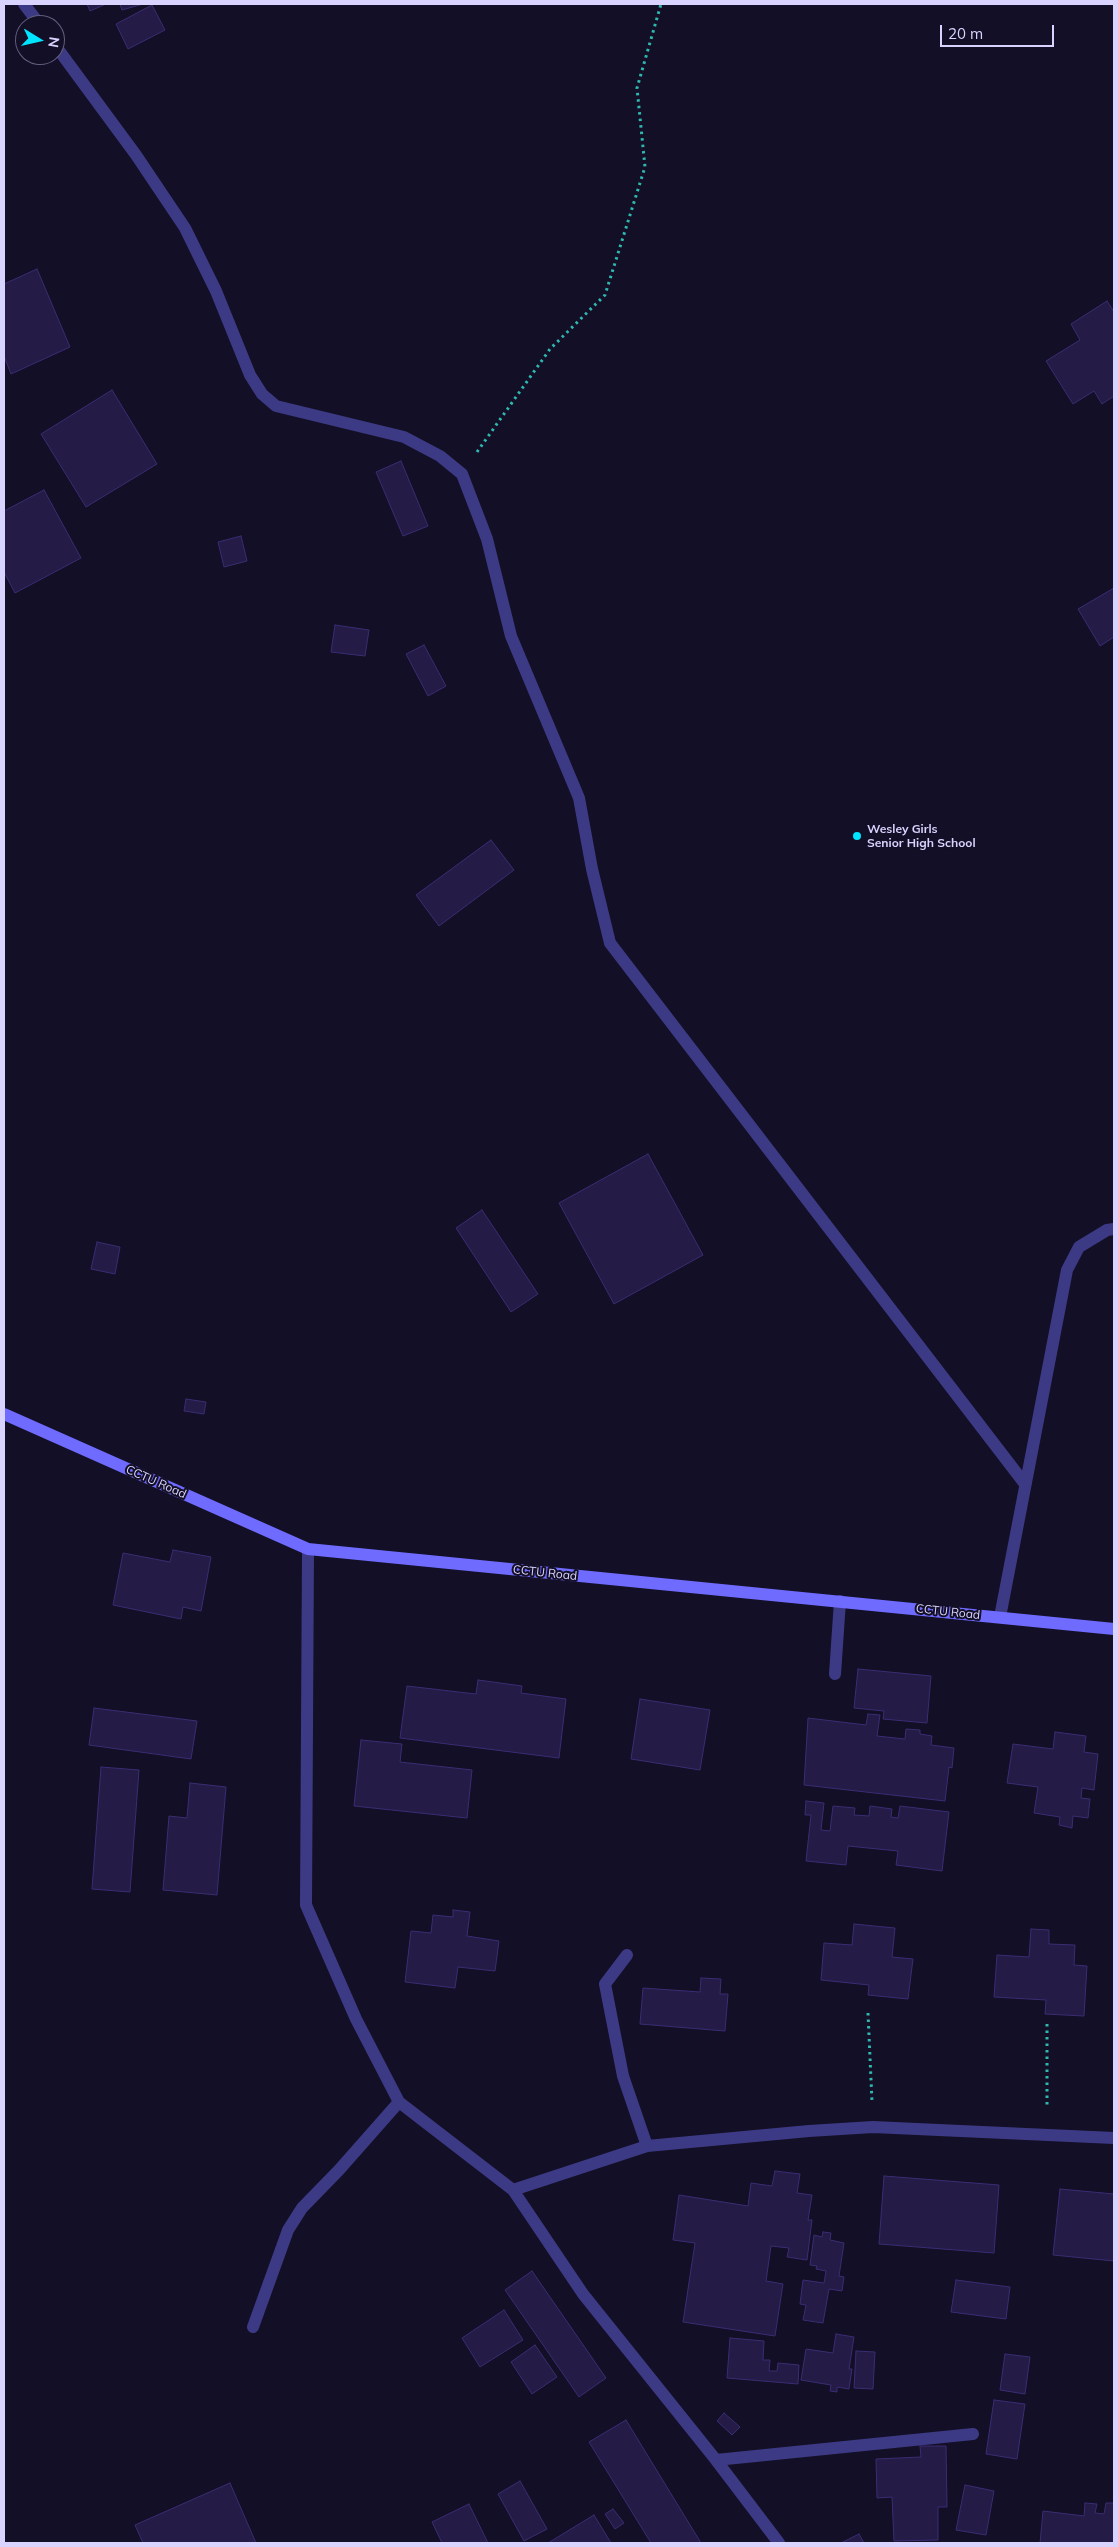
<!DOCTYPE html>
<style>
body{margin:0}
#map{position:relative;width:1118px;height:2547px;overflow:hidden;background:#130f26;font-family:Mulish,sans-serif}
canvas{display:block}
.frame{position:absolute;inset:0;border:5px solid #d9d4ff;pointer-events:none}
.north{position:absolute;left:15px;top:15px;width:50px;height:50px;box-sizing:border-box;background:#130f26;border:1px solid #625e7d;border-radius:50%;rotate:99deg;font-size:14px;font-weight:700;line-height:20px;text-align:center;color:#d9d4ff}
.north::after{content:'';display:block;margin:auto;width:18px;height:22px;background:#00e5ff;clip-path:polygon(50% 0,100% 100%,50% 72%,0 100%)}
.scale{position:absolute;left:940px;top:25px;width:114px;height:22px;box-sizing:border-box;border:2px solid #d9d4ff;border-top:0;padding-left:6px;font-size:15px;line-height:18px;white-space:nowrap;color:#d9d4ff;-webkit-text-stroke:4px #130f26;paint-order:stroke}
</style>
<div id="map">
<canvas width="1118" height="2547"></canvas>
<div class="frame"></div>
<div class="north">N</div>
<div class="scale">20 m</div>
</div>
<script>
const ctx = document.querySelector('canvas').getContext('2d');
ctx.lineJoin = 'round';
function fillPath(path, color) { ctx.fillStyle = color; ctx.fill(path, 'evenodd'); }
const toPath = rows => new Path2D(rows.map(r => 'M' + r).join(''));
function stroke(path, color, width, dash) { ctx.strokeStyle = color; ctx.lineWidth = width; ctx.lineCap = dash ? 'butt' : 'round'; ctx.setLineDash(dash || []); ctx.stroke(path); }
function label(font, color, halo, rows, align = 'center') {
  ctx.font = font + ' Mulish,sans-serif'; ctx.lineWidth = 4; ctx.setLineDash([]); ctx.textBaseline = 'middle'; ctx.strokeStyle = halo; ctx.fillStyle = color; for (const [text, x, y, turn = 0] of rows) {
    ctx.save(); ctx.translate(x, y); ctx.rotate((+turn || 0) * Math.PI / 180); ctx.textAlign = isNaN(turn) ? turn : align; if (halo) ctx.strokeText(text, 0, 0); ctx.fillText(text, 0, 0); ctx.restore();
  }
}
const building = toPath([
 [87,4,106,4,90,11,87,4],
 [120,4,143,4,122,10,120,4],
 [152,5,165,30,128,49,116,24,152,5],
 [37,269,70,347,11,374,4,356,4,284,37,269],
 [1107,301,1114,312,1114,396,1102,404,1094,391,1073,404,1046,361,1080,340,1071,324,1107,301],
 [112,390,157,464,86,507,41,434,112,390],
 [401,461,428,526,403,536,376,472,401,461],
 [44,490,81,558,15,593,4,572,4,511,44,490],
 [241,536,247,561,224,567,218,542,241,536],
 [1114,588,1114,637,1100,646,1078,609,1114,588],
 [335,625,369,630,365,656,331,652,335,625],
 [424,645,446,686,428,696,406,654,424,645],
 [491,840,514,870,439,926,416,895,491,840],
 [648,1154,703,1255,614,1304,559,1203,648,1154],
 [482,1210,538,1294,511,1312,456,1228,482,1210],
 [97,1242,120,1247,115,1274,91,1269,97,1242],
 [186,1399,206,1402,204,1414,184,1411,186,1399],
 [173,1550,211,1557,201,1611,183,1607,181,1619,113,1605,123,1553,170,1562,173,1550],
 [858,1669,931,1676,927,1723,883,1719,884,1711,854,1708,858,1669],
 [478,1680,522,1686,521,1693,566,1699,559,1758,400,1738,407,1686,476,1694,478,1680],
 [640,1699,710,1710,700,1770,631,1759,640,1699],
 [94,1708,197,1721,191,1759,89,1745,94,1708],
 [868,1714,880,1715,877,1736,905,1739,906,1729,920,1730,920,1734,932,1736,931,1745,954,1748,952,1768,949,1767,945,1801,804,1785,808,1718,866,1725,868,1714],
 [1055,1732,1086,1736,1084,1752,1098,1754,1094,1790,1082,1788,1081,1798,1090,1799,1088,1818,1073,1816,1072,1828,1059,1825,1060,1817,1034,1813,1038,1787,1007,1783,1013,1744,1053,1749,1055,1732],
 [361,1740,402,1744,400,1762,472,1770,467,1818,354,1806,361,1740],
 [101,1767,139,1770,130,1892,92,1889,101,1767],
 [190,1783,226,1787,217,1895,163,1890,169,1816,187,1818,190,1783],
 [806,1801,824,1803,821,1830,830,1831,833,1806,855,1808,854,1815,869,1816,870,1806,892,1809,891,1817,898,1818,900,1806,949,1812,942,1871,896,1865,898,1851,848,1846,846,1865,806,1861,811,1815,805,1815,806,1801],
 [453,1910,470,1912,467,1936,499,1941,495,1971,458,1967,455,1988,405,1982,411,1931,431,1933,433,1915,453,1917,453,1910],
 [854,1924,895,1928,892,1957,913,1959,908,1999,868,1995,869,1985,821,1980,824,1943,852,1945,854,1924],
 [1031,1929,1049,1930,1049,1944,1075,1945,1074,1965,1087,1966,1084,2016,1045,2014,1046,2000,994,1997,997,1955,1029,1957,1031,1929],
 [701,1978,721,1979,720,1994,728,1994,725,2031,640,2024,643,1988,700,1992,701,1978],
 [775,2171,800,2174,797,2193,812,2195,808,2220,812,2220,807,2260,787,2257,789,2248,771,2246,766,2281,783,2284,775,2336,683,2322,695,2243,673,2240,679,2195,748,2206,751,2183,772,2186,775,2171],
 [884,2176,999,2185,994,2253,879,2244,884,2176],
 [1060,2189,1114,2194,1114,2261,1053,2255,1060,2189],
 [823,2232,831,2233,830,2240,844,2243,839,2276,844,2277,842,2291,829,2289,823,2323,803,2320,806,2305,800,2304,803,2280,824,2283,826,2271,816,2269,817,2266,810,2265,814,2235,822,2237,823,2232],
 [532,2271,606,2378,579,2397,505,2290,532,2271],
 [956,2280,1010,2287,1006,2319,951,2312,956,2280],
 [504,2310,523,2340,480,2367,462,2338,504,2310],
 [836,2334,854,2337,849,2369,852,2369,849,2389,837,2387,837,2392,830,2391,831,2385,801,2380,806,2349,833,2353,836,2334],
 [730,2338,764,2341,763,2360,770,2360,769,2371,777,2371,778,2363,799,2365,798,2384,727,2378,730,2338],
 [535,2345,557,2377,532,2394,511,2362,535,2345],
 [856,2351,875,2352,873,2389,854,2388,856,2351],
 [1005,2354,1030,2357,1025,2394,1000,2390,1005,2354],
 [994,2400,1025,2404,1017,2459,986,2454,994,2400],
 [724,2413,740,2427,732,2435,717,2421,724,2413],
 [626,2420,701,2543,651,2543,589,2442,626,2420],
 [920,2446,946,2446,947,2507,938,2507,938,2540,894,2541,892,2497,877,2498,876,2459,921,2457,920,2446],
 [520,2481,547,2529,524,2541,498,2494,520,2481],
 [230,2483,256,2543,143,2543,135,2525,230,2483],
 [965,2485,994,2491,986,2535,956,2530,965,2485],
 [1085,2503,1097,2504,1095,2513,1104,2514,1106,2503,1114,2503,1114,2543,1040,2543,1043,2511,1084,2516,1085,2503],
 [469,2504,488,2543,442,2543,432,2522,469,2504],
 [613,2509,624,2523,615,2529,605,2514,613,2509],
 [594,2515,611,2543,548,2543,594,2515],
 [859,2534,864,2543,841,2543,859,2534]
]);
const path = toPath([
 [477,452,550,349,605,295,645,167,637,88,661,4],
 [868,2013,872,2102],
 [1047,2024,1047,2108]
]);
const street = toPath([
 [24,4,40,25],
 [55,45,136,155,185,228,216,291,250,375,262,394,276,406,404,437,440,456,462,474,487,539,511,636,579,798,592,869,610,943,1025,1484],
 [308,1549,306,1905,356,2019,399,2102,513,2190,583,2294,716,2460,779,2543],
 [1000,1617,1067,1270,1079,1247,1107,1230,1114,1229],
 [835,1674,840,1601],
 [627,1955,605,1984,623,2076,647,2146],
 [513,2190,647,2146,809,2131,873,2127,1114,2138],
 [253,2327,288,2230,302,2208,339,2170,399,2102],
 [716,2460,973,2434]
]);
const secondary = toPath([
 [4,1414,308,1549,1114,1629]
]);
const markers = [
 [857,836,5,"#00e5ff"]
];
const poiNames = [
 ["Wesley Girls",867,829],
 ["Senior High School",867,843]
];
const streetNames = [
 ["CCTU Road",156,1482,24],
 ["CCTU Road",545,1573,6],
 ["CCTU Road",948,1612,6]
];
fillPath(building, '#241b47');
stroke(building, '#3b2d73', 1);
stroke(path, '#2fb8b0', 3, [2.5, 4]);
stroke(street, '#3d3a85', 12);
stroke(secondary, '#6f6bff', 12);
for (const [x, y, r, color] of markers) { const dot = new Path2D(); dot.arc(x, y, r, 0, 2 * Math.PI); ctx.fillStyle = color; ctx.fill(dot); stroke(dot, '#130f26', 2); }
label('bold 12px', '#d9d4ff', '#130f26', poiNames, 'left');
label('12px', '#d9d4ff', '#130f26', streetNames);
</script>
